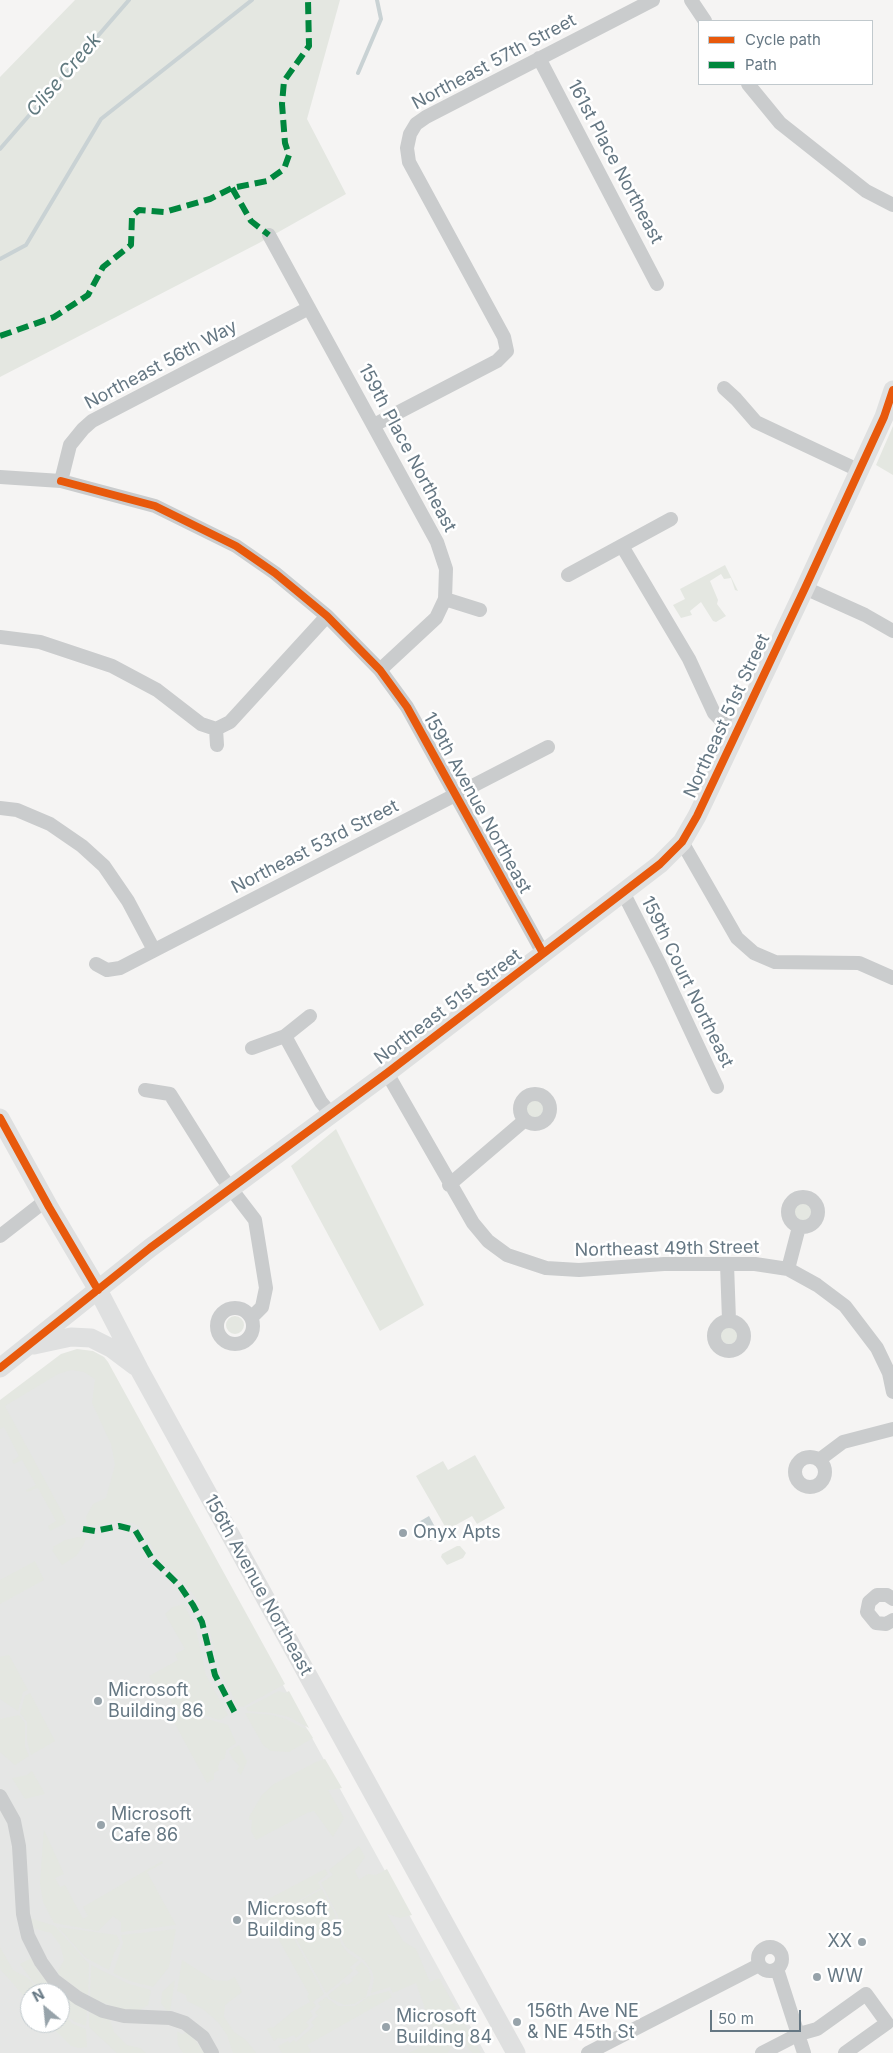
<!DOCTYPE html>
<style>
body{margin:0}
#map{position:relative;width:893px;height:2053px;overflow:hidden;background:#f5f4f3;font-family:Inter,sans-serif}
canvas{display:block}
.legend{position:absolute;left:698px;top:20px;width:175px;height:65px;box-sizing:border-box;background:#fff;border:1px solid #c1c9cd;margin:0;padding:6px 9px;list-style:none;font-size:15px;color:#657783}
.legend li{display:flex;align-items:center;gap:10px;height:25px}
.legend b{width:25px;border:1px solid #c1c9cd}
.north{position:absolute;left:20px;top:1983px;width:50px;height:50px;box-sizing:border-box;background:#fff;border:1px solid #c1c9cd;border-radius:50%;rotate:332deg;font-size:14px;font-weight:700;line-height:20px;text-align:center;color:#657783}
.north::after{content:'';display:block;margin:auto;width:18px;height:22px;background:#97a3aa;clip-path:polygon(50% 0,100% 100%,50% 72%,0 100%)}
.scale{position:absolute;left:710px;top:2010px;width:91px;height:22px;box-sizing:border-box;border:2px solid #657783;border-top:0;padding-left:6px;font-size:15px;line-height:18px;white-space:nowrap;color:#657783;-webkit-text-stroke:4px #fff;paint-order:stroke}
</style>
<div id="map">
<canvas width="893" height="2053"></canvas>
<ul class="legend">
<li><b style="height:6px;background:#e8590c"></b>Cycle path</li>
<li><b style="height:6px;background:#00873e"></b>Path</li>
</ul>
<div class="north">N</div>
<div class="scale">50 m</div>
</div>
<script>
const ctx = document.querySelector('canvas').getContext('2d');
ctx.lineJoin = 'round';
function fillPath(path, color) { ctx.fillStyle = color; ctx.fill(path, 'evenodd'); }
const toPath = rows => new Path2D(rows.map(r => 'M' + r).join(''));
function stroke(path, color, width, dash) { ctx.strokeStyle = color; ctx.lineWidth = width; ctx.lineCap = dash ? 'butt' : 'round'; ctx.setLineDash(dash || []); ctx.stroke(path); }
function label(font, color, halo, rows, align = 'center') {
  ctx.font = font + ' Inter,sans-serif'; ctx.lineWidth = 5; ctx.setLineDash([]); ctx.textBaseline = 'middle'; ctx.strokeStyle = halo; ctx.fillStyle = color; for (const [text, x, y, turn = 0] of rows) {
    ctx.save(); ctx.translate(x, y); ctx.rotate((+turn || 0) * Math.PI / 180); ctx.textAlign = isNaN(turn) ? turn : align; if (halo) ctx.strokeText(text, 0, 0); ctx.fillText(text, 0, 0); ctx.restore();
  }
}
const built = toPath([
 [64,1354,104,1359,485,2053,0,2053,0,1403],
 [30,1993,60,1993,60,2023,30,2023]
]);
const green = toPath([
 [75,0,340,0,307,119,346,194,259,243,0,377,0,77],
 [893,426,893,475,876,465],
 [725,565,738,591,735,590,731,578,724,579,721,574,710,581,718,600,717,604,726,616,716,622,713,621,701,602,690,611,692,615,681,618,673,605,685,599,680,589],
 '526 1109a9 9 0 1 1 18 0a9 9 0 1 1-18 0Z',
 [336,1129,424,1305,380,1331,291,1166],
 '794 1212a9 9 0 1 1 18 0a9 9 0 1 1-18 0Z',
 '226 1325a9 9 0 1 1 18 0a9 9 0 1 1-18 0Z',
 '720 1335a9 9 0 1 1 18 0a9 9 0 1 1-18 0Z',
 [77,1349,93,1351,104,1357,108,1362,285,1684,243,1707,238,1706,221,1674,207,1621,195,1597,184,1582,160,1560,140,1527,132,1523,116,1521,97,1525,89,1525,87,1522,86,1517,93,1504,106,1498,115,1465,111,1444,92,1403,95,1379,84,1372,71,1370,58,1374,5,1406,63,1514,66,1522,64,1524,50,1531,48,1526,56,1521,38,1488,27,1492,26,1490,36,1485,22,1460,14,1464,12,1461,19,1456,4,1427,0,1429,0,1400,61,1354],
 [475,1455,505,1508,477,1524,472,1516,447,1530,416,1476,443,1461,448,1470],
 [78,1537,86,1538,84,1544,77,1555,62,1565,52,1550,54,1549,53,1547,65,1540],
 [457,1546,460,1546,466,1553,463,1558,447,1565,441,1557,442,1554],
 [35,1561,44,1580,0,1604,0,1580],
 [183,1604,195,1625,206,1675,228,1715,220,1720,174,1707,166,1692,159,1695,149,1676,178,1660,175,1654,185,1649,165,1614,173,1607],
 [9,1655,28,1690,23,1692,18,1711,0,1699,0,1657],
 [279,1691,285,1693,289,1691,309,1728,289,1717,272,1713,248,1711,246,1708],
 [30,1693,55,1741,31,1755,27,1741,27,1722,20,1713,25,1696],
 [169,1708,228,1725,236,1743,226,1750,225,1758,220,1761,218,1767,219,1770,214,1773,214,1779,207,1783,168,1711],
 [245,1713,272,1715,286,1719,308,1730,313,1738,289,1752,271,1751,263,1745],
 [19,1715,25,1723,25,1746,29,1756,15,1765,0,1752,0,1719],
 [239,1745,247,1761,241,1775,237,1771,239,1766,232,1758,229,1751],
 [325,1759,342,1788,328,1790,344,1818,333,1837,314,1811,307,1813,256,1840,251,1831,252,1820,249,1820,249,1817,262,1795,274,1784,316,1762],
 [32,1771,45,1794,25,1799,12,1778,27,1775],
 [44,1830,64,1874,55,1878,60,1887,65,1885,83,1919,88,1916,83,1907,162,1861,163,1863,147,1872,176,1925,121,1932,121,1922,113,1916,98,1931,54,1923,43,1902,40,1884],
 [359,1846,365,1857,355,1871,359,1880,368,1874,376,1875,387,1869,412,1915,400,1918,387,1914,403,1941,416,1949,430,1982,439,1978,481,2053,473,2053,468,2048,463,2032,452,2043,448,2053,409,2053,431,2041,431,2039,437,2035,429,2020,416,1983,393,1993,390,1987,371,1993,374,1979,372,1971,364,1960,346,1947,342,1940,338,1916,321,1883,333,1875,329,1870],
 [325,1869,328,1874,318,1882,321,1888,279,1911,324,1994,313,2002,316,2006,310,2011,313,2016,306,2022,309,2026,296,2038,294,2035,285,2039,278,2038,274,2041,267,2029,271,2027,273,2028,292,2012,310,2002,307,1996,309,1994,259,1904],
 [322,1889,335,1914,341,1944,348,1953,359,1960,350,1967,353,1971,326,1993,281,1911],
 [30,1918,55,1926,89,1964,88,1997,57,1973,64,1960,60,1945,51,1933,32,1928],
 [58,1927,117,1935,120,1943,114,1953,109,1970,86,1958],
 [176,1929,169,1967,153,1987,130,1981,113,1973,123,1943,121,1935],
 [0,1947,13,1970,28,1978,41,1993,30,1993,30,2003,0,1969],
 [31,1958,38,1971,59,1993,44,1993,34,1983,20,1964],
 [182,1960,213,1980,227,1981,235,1977,242,1992,225,2005,224,2017,234,2032,246,2040,256,2053,233,2053,227,2035,218,2022,203,2009,187,2001,186,1995,177,1991],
 [362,1962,368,1968,371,1978,366,1997,354,2004,344,2005,330,1998,328,1995,344,1982,347,1985,353,1981,351,1979,359,1973,355,1968],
 [91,1965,129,1984,148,1989,151,1991,148,2005,138,2011,121,2009,90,1998],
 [175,1980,170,2012,168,2012,161,2003,162,1992],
 [389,1991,392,1997,307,2045,311,2051,308,2053,282,2053,278,2046,288,2041,290,2043,294,2040,296,2042,314,2026,311,2022,318,2016,315,2012,321,2007,318,2003,326,1997,338,2006,355,2006,369,1996],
 [60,1994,87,2011,86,2026,75,2022,60,2010],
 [89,2012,110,2020,114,2032,127,2045,140,2048,146,2053,117,2053,89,2027],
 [60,2013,73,2024,86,2029,87,2047,79,2048,71,2046,48,2023,60,2023],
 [177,2031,183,2035,185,2032,193,2036,204,2053,183,2053,178,2045]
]);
const water = toPath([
 [429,1516,440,1536,430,1541,417,1523]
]);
const stream = toPath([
 [358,73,381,19,377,0],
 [0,149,129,0],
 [0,259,26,245,101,119,252,0]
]);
const street = toPath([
 [691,0,705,21],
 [539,58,657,284],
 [748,84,780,123,866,191,893,205],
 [269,235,437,542,446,569,445,599,436,618,380,670],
 [507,351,504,337,409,162,407,148,410,134,416,124,426,117,653,0],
 [724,388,736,399,756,422,858,470],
 [374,425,497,361,507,351],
 [0,477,61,481,70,445,83,429,92,421,309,308],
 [61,481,155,506,236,546,275,573,327,616,380,670,407,707,543,953],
 [622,546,689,659,714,713,724,723,739,728],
 [568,575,671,519],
 [805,588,865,615,893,631],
 [445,599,480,610],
 [0,637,40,642,112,666,157,690,201,724,216,729],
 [216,729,230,722,327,616],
 [216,729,217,745],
 [0,808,17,810,50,824,82,846,104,866,128,901,154,950],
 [682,842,737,938,754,953,775,962,859,963,893,978],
 [621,894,627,900,660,965,717,1087],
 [96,964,107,970,120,968,548,747],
 [285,1036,321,1102,331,1114],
 [252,1048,285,1036,310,1016],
 [387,1073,473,1223,488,1241,507,1255,546,1268,579,1270,664,1264,755,1264,788,1269,817,1285,845,1306,877,1348,889,1373,893,1392],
 [145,1090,170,1094,222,1177,255,1220,266,1288,262,1307,252,1317],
 '520 1109a15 15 0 1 1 30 0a15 15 0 1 1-30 0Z',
 [449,1185,525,1120],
 '788 1212a15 15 0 1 1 30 0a15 15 0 1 1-30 0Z',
 [0,1236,45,1201],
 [727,1264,729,1320],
 [788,1269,799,1227],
 '217 1326a18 18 0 1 1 36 0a18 18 0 1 1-36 0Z',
 '714 1336a15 15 0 1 1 30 0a15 15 0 1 1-30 0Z',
 '795 1472a15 15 0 1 1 30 0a15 15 0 1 1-30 0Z',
 [819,1460,843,1442,893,1429],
 [893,1599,887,1595,877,1595,869,1602,867,1612,876,1623,886,1624,893,1620],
 [0,1796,14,1821,19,1846,23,1914,28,1936,41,1962,54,1980,78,1998,103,2011,124,2016,170,2018,185,2023,203,2037,212,2053],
 '758 1959a12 12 0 1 1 24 0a12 12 0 1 1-24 0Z',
 [777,1969,804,2053],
 [588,2053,759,1965],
 [762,2053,799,2034,817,2029,866,1994,887,2023,845,2053]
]);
const secondary = toPath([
 [0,1118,49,1207,98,1290,139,1369,516,2053],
 [34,1345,71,1337,91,1338,111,1348,135,1366],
 [0,1368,150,1248,387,1073,621,894,660,864,682,842,697,816,805,588,884,417,893,390]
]);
const quiet = toPath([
 [232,188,251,221,269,235],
 [0,336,54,317,88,295,103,267,131,245,132,216,139,210,165,212,210,199,232,188,267,181,284,169,289,155,285,143,282,104,284,81,309,46,308,0],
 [83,1529,95,1531,119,1526,135,1530,153,1560,180,1586,193,1605,202,1622,215,1675,235,1713]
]);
const cycleway = toPath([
 [61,481,155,506,236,546,275,573,327,616,380,670,407,707,543,953],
 [0,1118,49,1207,98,1290],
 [0,1368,150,1248,387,1073,621,894,660,864,682,842,697,816,805,588,884,417,893,390]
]);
const markers = [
 [403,1533,5,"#97a3aa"],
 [98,1701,5,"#97a3aa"],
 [101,1825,5,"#97a3aa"],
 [237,1920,5,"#97a3aa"],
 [862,1942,5,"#97a3aa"],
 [817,1977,5,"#97a3aa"],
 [517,2022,5,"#97a3aa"],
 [386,2027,5,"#97a3aa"]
];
const streetNames = [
 ["Northeast 57th Street",494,62,-28],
 ["161st Place Northeast",615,162,62],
 ["Northeast 56th Way",161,365,-28],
 ["159th Place Northeast",407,448,62],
 ["Northeast 51st Street",727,716,-65],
 ["159th Avenue Northeast",477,803,61],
 ["Northeast 53rd Street",315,847,-27],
 ["159th Court Northeast",687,982,64],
 ["Northeast 51st Street",448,1007,-37],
 ["Northeast 49th Street",667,1249,-1],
 ["156th Avenue Northeast",258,1585,61]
];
const poiNames = [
 ["Onyx Apts",413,1533],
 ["Microsoft",108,1691],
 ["Building 86",108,1712],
 ["Microsoft",111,1815],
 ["Cafe 86",111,1836],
 ["Microsoft",247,1910],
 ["Building 85",247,1931],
 ["XX",852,1942,"right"],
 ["WW",827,1977],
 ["156th Ave NE",527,2012],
 ["& NE 45th St",527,2033],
 ["Microsoft",396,2017],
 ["Building 84",396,2038]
];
const waterNames = [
 ["Clise Creek",64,75,-49]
];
fillPath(built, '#e5e6e5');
fillPath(green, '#e4e7e1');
fillPath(water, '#c9d2d4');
stroke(stream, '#c9d2d4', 4);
stroke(street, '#cacccd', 14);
stroke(secondary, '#dfe0e0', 19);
stroke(quiet, '#00873e', 6, [12, 6]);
stroke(cycleway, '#e8590c', 8);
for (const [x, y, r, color] of markers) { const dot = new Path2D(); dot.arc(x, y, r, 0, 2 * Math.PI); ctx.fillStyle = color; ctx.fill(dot); stroke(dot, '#fff', 2); }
label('18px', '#657783', '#fff', streetNames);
label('18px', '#657783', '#fff', poiNames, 'left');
label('italic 19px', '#60797f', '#fff', waterNames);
</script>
